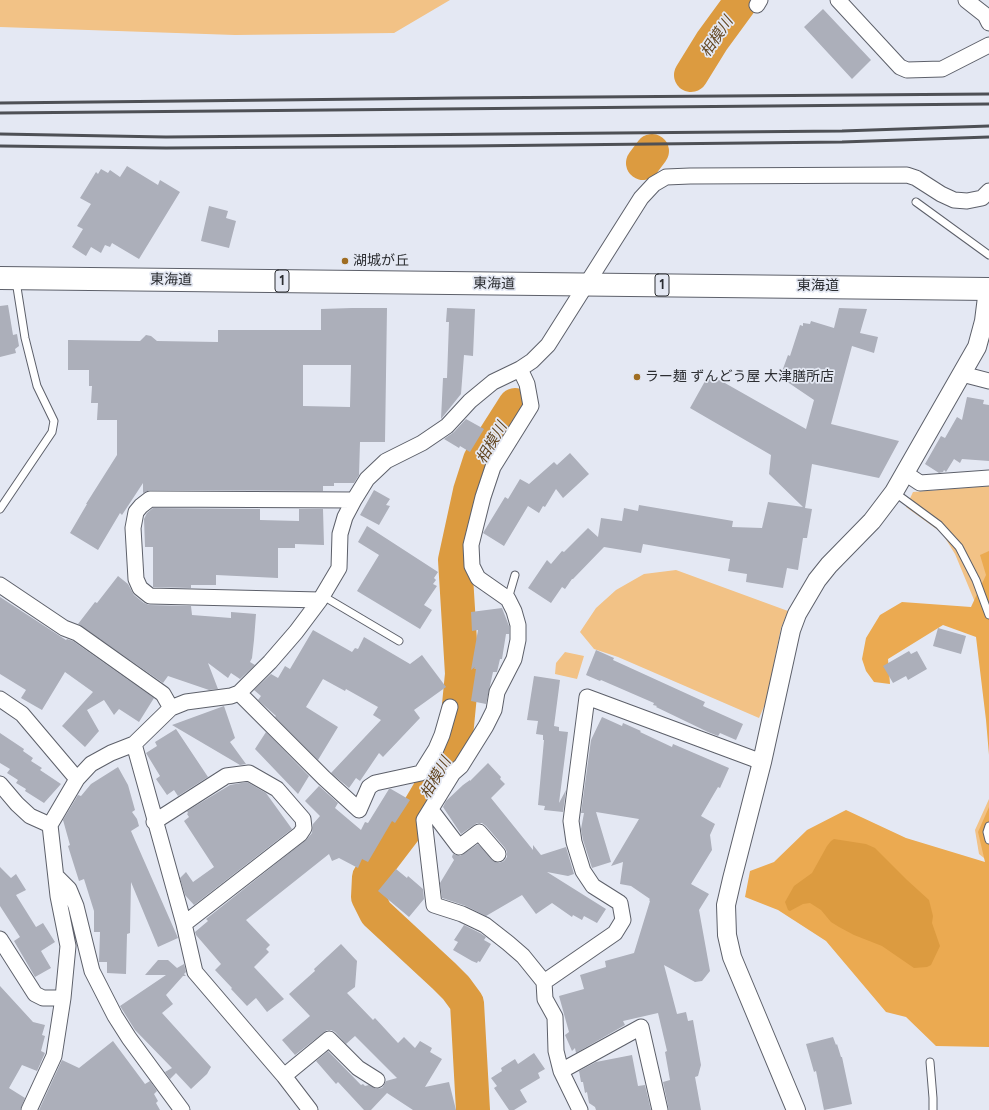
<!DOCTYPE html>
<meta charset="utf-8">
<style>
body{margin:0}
canvas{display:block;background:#e4e8f3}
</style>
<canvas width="989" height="1110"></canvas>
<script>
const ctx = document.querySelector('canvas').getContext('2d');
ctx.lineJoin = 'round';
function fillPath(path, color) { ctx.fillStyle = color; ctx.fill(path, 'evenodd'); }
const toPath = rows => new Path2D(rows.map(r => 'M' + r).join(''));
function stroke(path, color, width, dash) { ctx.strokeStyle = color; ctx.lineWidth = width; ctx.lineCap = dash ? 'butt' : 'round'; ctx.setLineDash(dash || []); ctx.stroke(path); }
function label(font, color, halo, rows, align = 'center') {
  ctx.font = font + ' Figtree,"Noto Sans JP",sans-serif'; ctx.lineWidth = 3.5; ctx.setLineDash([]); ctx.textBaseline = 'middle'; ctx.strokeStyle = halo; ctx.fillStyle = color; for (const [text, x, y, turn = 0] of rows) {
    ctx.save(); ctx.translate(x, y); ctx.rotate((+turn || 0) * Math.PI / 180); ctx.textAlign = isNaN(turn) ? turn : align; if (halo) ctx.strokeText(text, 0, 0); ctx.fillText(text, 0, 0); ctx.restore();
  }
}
const green = toPath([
 [0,0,450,0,394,33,235,35,0,27],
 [989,486,989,636,955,554,942,533,906,507,913,492],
 [676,570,788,611,781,628,766,702,759,718,618,657,594,649,580,632,596,608,616,590,644,574],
 [565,652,584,656,577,679,555,674,556,663],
 [989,799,989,862,979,854,975,830]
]);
const forest = toPath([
 [989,551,989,755,986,720,976,637,943,625,888,659,890,684,874,682,866,671,862,659,866,638,880,615,902,602,971,607,986,575,980,555],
 [989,807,989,1047,936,1046,906,1017,886,1012,826,941,778,910,745,897,750,871,774,862,807,830,846,810,906,838,985,862,978,832]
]);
const water = toPath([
 [834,839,866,844,875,848,907,880,929,900,933,916,932,923,940,946,931,965,927,967,914,968,882,946,854,935,839,927,831,922,821,910,810,903,803,904,790,911,788,910,785,902,794,886,812,873,827,846,831,841]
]);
const river = toPath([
 [691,75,712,41,742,0],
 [643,163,652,151],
 [473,1110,467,1003,456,988,444,976,376,913,368,897,369,877,411,822,440,773,455,746,462,674,455,560,470,491,480,460,515,405]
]);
const building = toPath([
 [823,9,871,60,852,79,804,27],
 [127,166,158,185,160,180,180,192,139,259,112,243,110,247,105,245,101,253,91,247,86,256,72,247,83,229,77,226,91,204,80,198,96,172,98,174,101,169,108,173,110,170,120,177],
 [209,206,228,211,226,218,236,221,229,248,201,241],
 [8,305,13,335,17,334,19,346,15,349,16,353,0,357,0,306],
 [352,308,387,308,385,442,360,442,359,475,354,483,334,483,334,486,323,486,323,491,150,490,143,493,143,483,122,515,120,513,98,550,70,533,87,504,86,504,117,455,117,420,97,420,98,403,91,403,92,386,89,386,89,370,68,370,68,340,140,341,146,335,151,336,157,341,218,342,218,330,321,330,321,309],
 [303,365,351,365,350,407,303,406],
 [447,308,475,309,473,356,464,355,461,394,441,419,443,378,447,378,449,322,446,322],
 [839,308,867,309,860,333,878,337,874,353,852,346,831,424,899,441,879,478,812,464,805,508,812,509,807,538,803,538,798,570,787,568,783,588,746,582,747,574,728,571,730,559,643,544,641,553,604,547,573,579,572,579,565,589,562,587,551,603,528,588,547,560,551,564,562,551,564,552,588,528,598,537,601,518,622,521,624,508,638,511,639,505,733,521,732,527,762,528,768,502,803,507,769,474,771,455,690,408,709,374,806,429,814,400,780,377,788,355,790,356,800,325,803,326,803,323,810,324,811,321,834,328],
 [967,397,984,400,983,404,989,405,989,461,962,459,960,463,954,459,946,472,944,470,943,472,939,473,925,464,941,436,945,438,957,417,962,420],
 [466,419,484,429,470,452,460,446,459,448,444,439,454,432],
 [570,453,589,474,563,498,556,489,545,507,543,506,539,513,528,506,504,546,483,533,505,497,508,499,520,479,529,484,554,462,557,465],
 [374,490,390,499,386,505,390,506,379,525,360,515],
 [153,508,260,509,260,520,299,521,299,509,323,509,324,545,295,544,295,548,278,548,278,578,216,575,216,585,191,585,191,588,153,587,153,547,145,547,144,519,147,513],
 [367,526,438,572,434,578,436,580,433,584,437,586,424,605,432,610,420,629,357,591,379,555,358,542],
 [118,576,128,584,134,595,144,603,149,605,191,606,192,615,231,618,231,612,256,614,254,640,252,658,250,662,255,665,240,679,231,673,228,678,208,663,218,689,209,690,168,676,163,683,78,624,95,602,97,603],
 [0,597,66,640,67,639,73,641,154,698,139,722,119,709,114,715,104,700,87,710,99,731,85,747,62,726,93,692,65,672,42,710,21,698,26,690,0,674],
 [502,608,509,626,509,634,506,634,502,659,500,659,497,672,493,672,486,704,471,701,476,669,474,669,475,667,471,670,478,630,472,631,471,612],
 [938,628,966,636,961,654,933,646],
 [313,630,352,652,355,648,358,649,364,637,410,664,422,655,446,687,414,710,420,718,383,757,379,753,360,781,356,778,349,788,331,773,381,720,373,715,378,707,346,689,345,691,323,679,306,707,338,727,318,760,275,717,276,716,258,700,261,696,254,690,271,674,278,678,285,666,290,669],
 [596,650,614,658,613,660,705,702,703,706,743,724,736,740,720,733,718,736,708,732,656,707,657,706,653,705,654,703,601,680,600,681,586,675],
 [909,651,911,654,917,651,927,669,908,680,906,676,893,683,883,666],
 [534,676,560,680,554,726,559,727,559,731,568,732,559,803,566,790,563,812,544,810,545,806,538,805,544,740,543,740,543,735,536,734,538,721,527,720],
 [224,706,235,738,230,742,246,764,240,765,172,725],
 [602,717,622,726,623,723,641,731,640,732,672,747,673,744,729,768,720,788,718,787,701,816,715,824,710,835,712,850,691,884,709,894,699,910,710,971,702,981,695,982,664,965,677,1014,686,1012,688,1021,693,1020,701,1065,698,1076,695,1077,701,1110,669,1110,663,1082,670,1080,665,1052,667,1051,658,1013,623,1021,625,1025,576,1053,575,1048,572,1051,565,1035,569,1032,559,996,584,989,580,975,606,967,605,961,634,953,650,901,649,900,650,899,631,886,620,884,623,862,611,866,639,819,596,812,611,862,592,868,583,840,581,829,584,813,581,813,591,740],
 [176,729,208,777,178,796,174,790,167,795,156,779,160,776,146,753,157,746,155,742],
 [266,732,309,776,298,794,255,749],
 [0,733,24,749,23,751,33,758,31,761,42,768,40,770,61,784,44,803,25,791,26,789,16,783,18,780,7,773,10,769,0,763],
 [488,763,501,777,500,779,505,784,491,798,533,850,533,845,541,855,566,847,574,874,568,876,547,872,606,909,597,923,584,916,582,920,573,915,572,917,552,903,536,914,522,895,486,916,466,906,442,898,440,883,454,860,452,857,453,854,460,856,478,844,495,862,499,863,504,861,507,857,507,852,505,848,486,826,482,823,477,823,461,834,443,807,446,801,463,785,470,780,470,781],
 [118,767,128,785,135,810,132,812,137,819,139,826,131,831,178,938,158,947,131,882,130,933,127,934,126,974,107,973,107,962,99,962,100,932,94,932,94,911,84,879,79,881,73,862,68,846,70,845,63,820,78,795,81,796,91,784],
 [247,782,266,793,292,829,194,905,185,895,180,878,186,872,193,882,214,867,184,821,189,817,187,814,188,813,187,811,230,785],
 [319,786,338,803,335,808,361,830,365,822,368,823,389,789,391,789,410,800,395,823,392,821,368,862,362,859,358,868,339,858,332,861,329,854,246,920,270,945,266,949,269,952,254,967,284,999,267,1012,256,998,247,1006,231,989,232,988,215,970,221,964,196,935,195,932,208,921,206,919,307,839,312,833,313,824,320,816,305,801],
 [0,867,11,878,16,874,26,890,16,895,36,927,43,923,55,942,41,951,51,968,35,977,14,941,20,937,0,906],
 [396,869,407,878,408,876,423,889,424,899,409,917,378,891],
 [464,925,480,933,486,937,484,940,491,944,480,962,478,961,477,963,472,961,453,950,458,942,454,940],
 [341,944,357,961,355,987,347,993,373,1020,375,1018,398,1043,404,1037,415,1048,420,1041,432,1048,430,1052,442,1059,425,1087,449,1082,456,1110,413,1110,387,1093,371,1110,364,1110,338,1082,336,1084,316,1061,328,1051,361,1085,363,1084,365,1086,369,1085,376,1089,382,1088,384,1085,386,1081,397,1078,355,1036,346,1044,335,1032,331,1030,327,1030,295,1055,282,1040,310,1016,289,994,315,971,314,969],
 [158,960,168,960,177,968,184,964,186,972,184,974,186,976,183,976,166,995,173,1004,162,1013,211,1067,207,1074,191,1089,176,1073,170,1079,165,1072,172,1068,135,1030,120,1006,166,975,145,975],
 [0,986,33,1022,45,1025,42,1035,45,1036,41,1051,45,1053,37,1071,22,1065,9,1088,25,1098,20,1110,0,1110],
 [833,1037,836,1045,837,1044,841,1057,842,1057,852,1104,824,1110,816,1071,814,1072,806,1044],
 [113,1041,145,1084,150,1081,157,1091,154,1094,158,1101,156,1103,160,1110,39,1110,62,1060,79,1068],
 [534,1053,545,1069,538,1073,540,1078,520,1090,527,1102,514,1110,509,1110,494,1088,497,1086,491,1078,502,1071,501,1068,515,1059,518,1064],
 [632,1055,638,1086,645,1085,651,1110,596,1110,595,1107,589,1103,587,1092,585,1093,583,1082,581,1082,579,1071,596,1062]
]);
const service = toPath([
 [916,202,989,255],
 [894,492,939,525,959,547,976,580,989,615],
 [0,509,52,432,54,421,37,386,25,338,16,281],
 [323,596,399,641],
 [508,599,515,575],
 [989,826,987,832,989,840],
 [930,1062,933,1098,933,1110]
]);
const minor = toPath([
 [838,0,900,67,907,70,942,69,989,45],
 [966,0,985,15,989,23],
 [757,5,760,0],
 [520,369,527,384,531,406,493,467,483,497,471,545,472,566,478,578,508,599,514,611,518,625,518,640,514,659,497,692,494,710,486,726,461,766,453,773,424,820,434,905,462,914,485,925,508,943,523,956,544,982],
 [962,374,989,381],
 [905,473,920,483,989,478],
 [0,585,64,628,77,633,163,694,171,708],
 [320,600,150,596,140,588,136,579,133,528,136,512,141,506,150,499,354,500],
 [239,693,324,778,359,810,369,787,375,783,421,773,436,749,442,735,450,707],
 [0,699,22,714,77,779],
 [134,744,184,924,195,972,284,1076,310,1110],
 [0,784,17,804,30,816,50,825],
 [431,810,459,847,479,832,498,854],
 [154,822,226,776,249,773,277,789,303,819,304,828,300,834,184,924],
 [57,877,69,889,76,906,92,971,115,1016,129,1038,182,1110],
 [0,939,35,994,43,998,63,998],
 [561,1071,641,1027,660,1110],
 [284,1076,329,1039,358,1068,377,1080],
 [29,1110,54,1056,63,998,68,946,58,896,50,825,77,779,91,764,111,753,134,744,171,708,186,702,231,696,239,693,270,662,296,632,320,600,339,568,340,534,345,517,354,500,367,479,386,461,422,443,447,426,470,401,493,382,520,369,532,361,548,345,641,198,654,184,666,177,690,176,907,175,916,178,941,194,954,200,967,201,982,198,989,191],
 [580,1110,561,1071,556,1051,555,1017,545,999,544,982,615,933,623,920,620,903,593,886,583,871,574,842,571,821,587,697,762,762]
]);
const tertiary = toPath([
 [796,1110,732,957,727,935,726,905,732,879,762,762,791,630,797,614,817,580,829,565,872,521,894,492,977,347,984,321,988,289]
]);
const trunk = toPath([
 [0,278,989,289]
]);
const rail = toPath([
 [0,103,461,98,989,94],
 [0,113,989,104],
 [0,134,166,137,842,131,989,126],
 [0,146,166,148,465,146,842,142,989,137]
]);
const markers = [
 [345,261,4,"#9f6d22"],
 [637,377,4,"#9f6d22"]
];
const shields = [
 [282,281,14],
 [662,285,14]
];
const shieldNames = [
 ["1",282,281],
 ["1",662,285]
];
const poiNames = [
 ["湖城が丘",353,261],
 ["ラー麺 ずんどう屋 大津膳所店",645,377]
];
const streetNames = [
 ["東海道",171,280,1],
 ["東海道",494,284,1],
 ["東海道",818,286]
];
const waterNames = [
 ["相模川",717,37,-56],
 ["相模川",492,443,-60],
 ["相模川",436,778,-60]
];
fillPath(green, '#f2c286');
fillPath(forest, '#ebaa51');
fillPath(water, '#dc9b40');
stroke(river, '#dc9b40', 34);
fillPath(building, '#acafba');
stroke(service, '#5d606a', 9);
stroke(minor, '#5d606a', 17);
stroke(tertiary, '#5d606a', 20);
stroke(trunk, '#5d606a', 24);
stroke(service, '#fff', 7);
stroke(minor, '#fff', 15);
stroke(tertiary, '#fff', 18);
stroke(trunk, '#fff', 22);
stroke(rail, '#4e5055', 3);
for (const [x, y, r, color] of markers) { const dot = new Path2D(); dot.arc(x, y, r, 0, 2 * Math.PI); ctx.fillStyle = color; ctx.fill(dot); stroke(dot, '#e4e8f3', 1.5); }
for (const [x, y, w] of shields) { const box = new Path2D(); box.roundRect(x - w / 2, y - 11, w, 22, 3); ctx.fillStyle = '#e4e8f3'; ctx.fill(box); stroke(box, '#2c2e32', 1); }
label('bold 13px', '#2c2e32', null, shieldNames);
label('14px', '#2c2e32', '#e4e8f3', poiNames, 'left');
label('14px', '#2c2e32', '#e4e8f3', streetNames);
label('italic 15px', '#654925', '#e4e8f3', waterNames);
</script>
